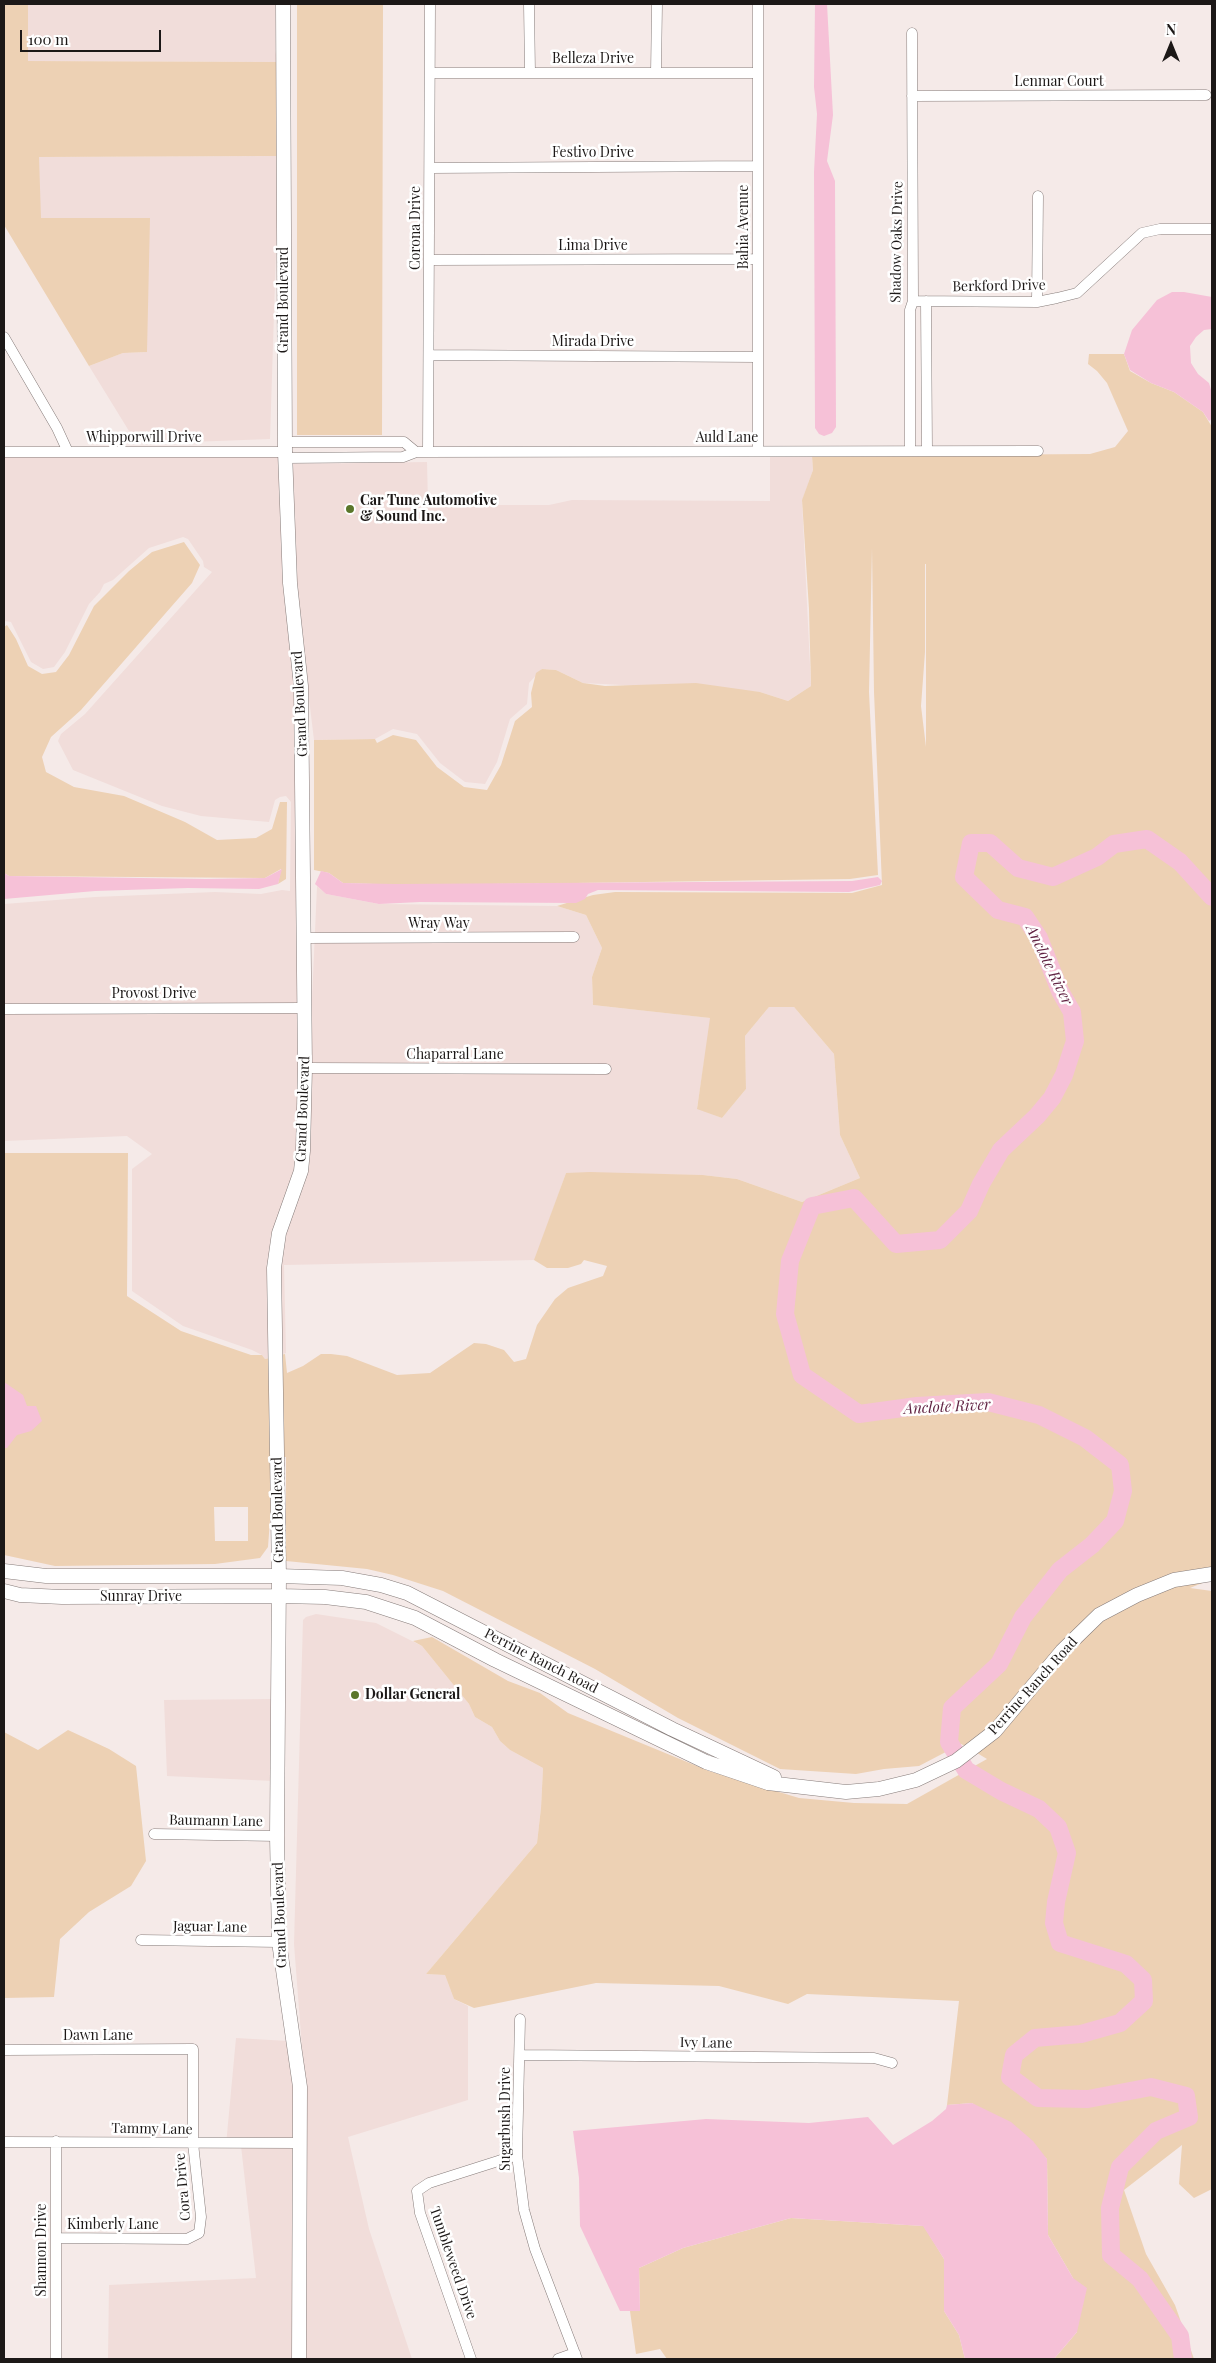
<!DOCTYPE html>
<style>
body{margin:0}
#map{position:relative;width:1216px;height:2363px;overflow:hidden;background:#f5eae8;font-family:"Playfair Display",serif}
canvas{display:block}
.frame{position:absolute;inset:0;border:5px solid #1c1817;pointer-events:none}
.north{position:absolute;left:1146px;top:20px;width:50px;height:50px;-webkit-text-stroke:4px #fff;paint-order:stroke;rotate:0deg;font-size:14px;font-weight:700;line-height:20px;text-align:center;color:#1c1817}
.north::after{content:'';display:block;margin:auto;width:18px;height:22px;background:#1c1817;clip-path:polygon(50% 0,100% 100%,50% 72%,0 100%)}
.scale{position:absolute;left:20px;top:30px;width:141px;height:22px;box-sizing:border-box;border:2px solid #1c1817;border-top:0;padding-left:6px;font-size:15px;line-height:18px;white-space:nowrap;color:#1c1817;-webkit-text-stroke:4px #fff;paint-order:stroke}
</style>
<div id="map">
<canvas width="1216" height="2363"></canvas>
<div class="frame"></div>
<div class="north">N</div>
<div class="scale">100 m</div>
</div>
<script>
const ctx = document.querySelector('canvas').getContext('2d');
ctx.lineJoin = 'round';
function fillPath(path, color) { ctx.fillStyle = color; ctx.fill(path, 'evenodd'); }
const toPath = rows => new Path2D(rows.map(r => 'M' + r).join(''));
function stroke(path, color, width, dash) { ctx.strokeStyle = color; ctx.lineWidth = width; ctx.lineCap = dash ? 'butt' : 'round'; ctx.setLineDash(dash || []); ctx.stroke(path); }
function label(font, color, halo, rows, align = 'center') {
  ctx.font = font + ' "Playfair Display",serif'; ctx.lineWidth = 5; ctx.setLineDash([]); ctx.textBaseline = 'middle'; ctx.strokeStyle = halo; ctx.fillStyle = color; for (const [text, x, y, turn = 0] of rows) {
    ctx.save(); ctx.translate(x, y); ctx.rotate((+turn || 0) * Math.PI / 180); ctx.textAlign = isNaN(turn) ? turn : align; if (halo) ctx.strokeText(text, 0, 0); ctx.fillText(text, 0, 0); ctx.restore();
  }
}
const built = toPath([
 [28,4,275,4,275,51,278,62,28,61],
 [279,156,270,439,137,444,89,366,123,353,147,352,40,218,38,157],
 [280,452,297,686,300,1008,296,1170,290,1191,270,1358,265,1359,262,1355,252,1350,183,1326,132,1291,132,1169,152,1154,127,1136,4,1141,4,904,95,897,215,892,261,894,282,890,290,891,291,802,286,796,280,797,275,800,269,822,201,816,162,806,73,770,58,741,61,734,85,714,212,572,204,567,203,561,188,539,183,537,149,548,113,580,104,584,100,592,89,604,65,652,54,667,43,669,31,662,11,622,4,621,4,454],
 [812,456,813,470,802,501,811,686,788,701,760,692,583,683,556,670,542,669,529,683,527,704,510,719,497,762,485,784,465,782,440,763,417,734,393,729,375,739,314,740,295,583,292,464,427,462,428,503,435,505,549,505,572,500,770,501,770,457],
 [317,886,326,894,379,904,557,906,586,915,602,948,592,977,593,1005,711,1018,697,1108,722,1118,746,1089,745,1036,769,1007,794,1007,834,1054,840,1135,860,1178,802,1202,737,1179,703,1175,566,1173,535,1260,284,1265,286,1353,280,1355,278,1269,284,1235,299,1195,309,1068],
 [316,1614,376,1623,422,1646,469,1704,475,1717,492,1727,500,1741,510,1750,543,1768,541,1808,537,1843,426,1974,445,1975,454,1999,468,2006,468,2100,348,2137,369,2229,412,2359,304,2359,305,2087,294,1944,303,1620,306,1617],
 [274,1699,273,1781,167,1776,164,1700],
 [236,2038,288,2041,295,2087,294,2359,108,2359,109,2285,256,2278,241,2146,226,2145]
]);
const green = toPath([
 [4,4,28,4,28,61,278,62,279,156,39,157,41,218,150,218,147,352,123,353,89,366,4,225],
 [297,4,383,4,382,435,297,435],
 [1089,354,1124,354,1130,371,1151,383,1174,392,1203,412,1212,427,1212,1569,1135,1590,992,1727,967,1747,961,1744,919,1766,884,1769,856,1774,780,1769,678,1718,595,1669,443,1591,393,1575,367,1569,286,1561,286,1457,282,1457,280,1355,285,1354,287,1373,303,1366,321,1354,331,1354,347,1356,397,1375,430,1373,474,1343,486,1344,504,1350,514,1362,526,1359,537,1325,555,1299,568,1288,603,1276,607,1266,584,1260,581,1264,568,1268,547,1268,534,1260,566,1173,590,1172,703,1175,737,1179,802,1202,860,1178,840,1135,834,1054,794,1007,769,1007,745,1036,746,1089,722,1118,697,1109,710,1018,593,1005,592,977,602,948,586,915,557,906,593,895,615,892,852,893,882,885,874,692,872,548,869,692,878,875,850,879,576,883,407,885,343,883,329,873,314,870,314,740,375,739,377,743,393,735,416,740,437,767,464,787,487,790,501,765,515,721,532,707,531,693,536,673,542,669,556,670,583,683,605,686,696,683,760,692,788,701,811,686,809,609,802,500,813,470,812,456,1090,454,1115,447,1128,431,1107,383,1097,371,1088,364],
 [925,564,926,564,926,747,921,706,925,652],
 [184,542,200,565,192,583,81,710,51,737,42,757,46,772,74,787,124,796,185,822,217,840,256,838,272,829,280,802,287,802,286,879,278,884,281,869,265,878,9,876,4,873,4,627,7,625,16,639,28,666,42,674,56,672,69,655,94,606,129,571,152,552],
 [4,1153,128,1153,127,1296,181,1331,251,1355,262,1355,265,1359,270,1358,272,1457,271,1506,268,1547,260,1558,215,1564,55,1566,4,1555],
 [214,1507,248,1507,248,1541,215,1541],
 [1212,1579,1190,1588,1212,1591,1212,2189,1194,2198,1179,2184,1182,2145,1124,2190,1146,2254,1175,2305,1194,2359,1054,2359,1077,2332,1077,2328,1073,2278,1048,2235,1047,2159,972,2103,947,2105,959,2001,807,1994,788,2004,719,1986,596,1983,474,2008,454,1999,445,1975,426,1974,537,1843,541,1808,543,1768,510,1750,500,1741,492,1727,475,1717,469,1704,422,1646,413,1641,432,1637,508,1681,540,1693,568,1713,709,1771,799,1798,854,1803,907,1804,987,1759,977,1753,1065,1655,1101,1619,1139,1600,1175,1585],
 [68,1730,109,1749,136,1766,146,1861,131,1886,89,1912,60,1939,54,1997,4,1998,4,1732,38,1750],
 [791,2218,924,2226,944,2259,944,2311,959,2335,965,2359,667,2359,660,2349,636,2354,630,2311,640,2310,639,2268,683,2248]
]);
const water = toPath([
 [815,4,827,4,833,115,827,161,835,181,836,427,832,433,824,436,819,434,815,428,814,172,817,114,814,87],
 [1172,292,1184,292,1212,297,1212,329,1204,330,1196,337,1190,346,1191,363,1198,374,1209,383,1211,390,1212,419,1209,421,1203,412,1174,392,1151,383,1130,370,1124,354,1132,330,1157,300],
 [282,869,278,884,259,889,188,888,95,891,4,899,4,873,9,876,206,879,265,878],
 [321,871,329,873,343,883,395,884,852,881,878,877,882,881,880,885,849,892,598,890,588,894,585,899,576,903,420,902,379,904,326,894,315,884],
 [4,1382,23,1395,27,1406,36,1406,42,1421,31,1431,17,1435,7,1448,4,1448],
 [972,2103,1011,2122,1033,2141,1047,2159,1048,2235,1073,2278,1087,2288,1077,2332,1054,2359,965,2359,959,2335,944,2311,944,2259,923,2226,791,2218,683,2248,639,2268,640,2311,620,2311,580,2226,579,2178,573,2131,706,2119,809,2123,868,2117,893,2145,932,2121,946,2109,947,2105]
]);
const river = toPath([
 [1183,2359,1180,2336,1140,2279,1111,2255,1110,2208,1120,2167,1156,2131,1189,2117,1186,2096,1151,2087,1088,2099,1038,2098,1010,2077,1014,2055,1035,2038,1081,2034,1120,2023,1144,2001,1143,1980,1126,1964,1060,1943,1054,1923,1056,1902,1067,1853,1058,1827,1039,1809,1001,1791,966,1770,949,1742,952,1708,999,1664,1023,1617,1060,1570,1092,1545,1115,1521,1123,1491,1120,1465,1085,1438,1039,1415,988,1402,917,1406,859,1414,802,1375,785,1314,790,1261,812,1206,854,1198,896,1244,940,1240,969,1211,981,1184,1001,1150,1037,1116,1052,1098,1064,1075,1075,1041,1072,1012,1060,991,1039,938,1025,917,998,910,964,877,971,843,990,843,1018,868,1053,877,1097,857,1114,844,1147,839,1180,862,1212,897]
]);
const street = toPath([
 [529,4,530,73],
 [758,4,758,451],
 [430,73,757,73],
 [656,73,657,4],
 [912,96,1206,95],
 [430,168,758,166],
 [429,260,757,259],
 [913,301,1037,302,1057,298,1077,293,1142,233,1160,229,1212,229],
 [926,301,927,451],
 [1037,302,1038,196],
 [4,337,57,428,68,452],
 [429,355,758,357],
 [285,442,404,442,416,452],
 [910,451,910,310,913,301,912,33],
 [4,452,285,452],
 [428,452,430,4],
 [285,458,403,457,416,452,1038,451],
 [304,938,574,937],
 [4,1009,305,1008],
 [305,1068,606,1069],
 [154,1834,277,1836],
 [141,1940,279,1942],
 [520,2019,517,2155,524,2210,535,2249,577,2359],
 [4,2050,193,2049,193,2143,201,2217,199,2233,187,2239,56,2238],
 [520,2055,874,2058,892,2063],
 [4,2142,300,2143],
 [56,2359,56,2141],
 [471,2359,420,2213,417,2191,429,2183,517,2155],
 [558,2359,575,2353]
]);
const secondary = toPath([
 [283,4,285,452,290,583,301,686,305,1068,303,1151,301,1171,279,1233,274,1268,279,1576,277,1836,279,1942,300,2087,299,2359],
 [4,1571,46,1576,279,1576,342,1578,381,1585,407,1593,672,1729,774,1777],
 [4,1591,20,1595,62,1597,279,1596,325,1597,366,1602,415,1618,495,1660,706,1762,768,1783,846,1792,879,1789,916,1780,956,1761,995,1731,1062,1651,1099,1615,1137,1595,1174,1580,1212,1574]
]);
const markers = [
 [350,509,5,"#5a762a"],
 [355,1695,5,"#5a762a"]
];
const streetNames = [
 ["Belleza Drive",593,59],
 ["Lenmar Court",1059,82],
 ["Festivo Drive",593,153],
 ["Bahia Avenue",744,227,-90],
 ["Corona Drive",416,228,-90],
 ["Shadow Oaks Drive",897,242,-89],
 ["Lima Drive",593,246],
 ["Berkford Drive",999,286,-1],
 ["Grand Boulevard",284,300,-90],
 ["Mirada Drive",593,342],
 ["Whipporwill Drive",144,438],
 ["Auld Lane",727,438],
 ["Grand Boulevard",300,704,-93],
 ["Wray Way",439,924],
 ["Provost Drive",154,994],
 ["Chaparral Lane",455,1055],
 ["Grand Boulevard",303,1109,-88],
 ["Grand Boulevard",278,1510,-91],
 ["Sunray Drive",141,1597],
 ["Perrine Ranch Road",541,1661,27],
 ["Perrine Ranch Road",1033,1686,-48],
 ["Baumann Lane",216,1821,1],
 ["Grand Boulevard",280,1915,-92],
 ["Jaguar Lane",210,1927,1],
 ["Dawn Lane",98,2036],
 ["Ivy Lane",706,2043,1],
 ["Sugarbush Drive",506,2119,-90],
 ["Tammy Lane",152,2129,1],
 ["Cora Drive",183,2187,-95],
 ["Kimberly Lane",113,2225],
 ["Shannon Drive",42,2250,-90],
 ["Tumbleweed Drive",453,2263,71]
];
const poiNames = [
 ["Car Tune Automotive",360,501],
 ["& Sound Inc.",360,517],
 ["Dollar General",365,1695]
];
const waterNames = [
 ["Anclote River",1049,965,64],
 ["Anclote River",947,1407,-3]
];
fillPath(built, '#f1ddda');
fillPath(green, '#edd1b4');
fillPath(water, '#f6c1d7');
stroke(river, '#f6c1d7', 18);
stroke(street, '#867c7a', 11);
stroke(secondary, '#867c7a', 15);
stroke(street, '#fff', 10);
stroke(secondary, '#fff', 14);
for (const [x, y, r, color] of markers) { const dot = new Path2D(); dot.arc(x, y, r, 0, 2 * Math.PI); ctx.fillStyle = color; ctx.fill(dot); stroke(dot, '#fff', 2); }
label('14px', '#1c1817', '#fff', streetNames);
label('bold 14px', '#1c1817', '#fff', poiNames, 'left');
label('italic 15px', '#612343', '#fff', waterNames);
</script>
